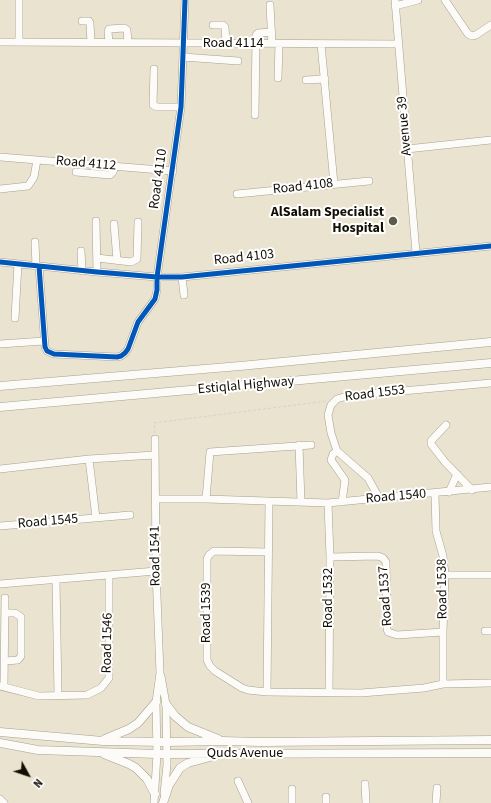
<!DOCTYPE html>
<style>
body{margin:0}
#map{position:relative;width:491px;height:803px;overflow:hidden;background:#eae3d0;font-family:"Source Sans 3",sans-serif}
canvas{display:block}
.north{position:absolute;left:8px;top:755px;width:40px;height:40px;-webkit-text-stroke:3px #fff;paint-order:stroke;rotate:130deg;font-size:11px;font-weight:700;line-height:16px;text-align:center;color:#130e04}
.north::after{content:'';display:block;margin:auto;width:14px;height:18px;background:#130e04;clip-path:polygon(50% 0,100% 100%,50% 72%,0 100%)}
</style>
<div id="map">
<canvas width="491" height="803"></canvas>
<div class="north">N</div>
</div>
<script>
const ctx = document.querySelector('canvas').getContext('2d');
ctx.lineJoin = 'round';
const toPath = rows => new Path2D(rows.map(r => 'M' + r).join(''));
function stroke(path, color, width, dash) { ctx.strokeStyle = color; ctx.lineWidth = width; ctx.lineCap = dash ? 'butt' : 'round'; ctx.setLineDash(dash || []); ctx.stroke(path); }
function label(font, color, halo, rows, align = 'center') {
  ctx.font = font + ' "Source Sans 3",sans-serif'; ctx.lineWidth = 4; ctx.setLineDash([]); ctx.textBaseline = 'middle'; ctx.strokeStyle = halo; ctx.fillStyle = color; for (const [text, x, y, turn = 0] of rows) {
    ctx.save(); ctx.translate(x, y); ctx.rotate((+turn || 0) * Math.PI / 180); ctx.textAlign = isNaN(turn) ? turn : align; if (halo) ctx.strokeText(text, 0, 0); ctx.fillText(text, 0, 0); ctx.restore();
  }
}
const path = toPath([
 [155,433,154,423,326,401]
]);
const minor = toPath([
 [19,0,19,42],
 [395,0,416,253],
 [445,0,468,34,472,36,476,35,491,25],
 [270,5,272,44],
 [395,6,418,0],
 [82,21,89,21,90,23,91,43],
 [213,25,223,25,225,27,226,44],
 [0,42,399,44],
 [109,43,108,31,109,29,124,28,127,30,128,43],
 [321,44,334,184],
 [183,57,238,61],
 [154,69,153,105,157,107,181,107],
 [278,78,279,44],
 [306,80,325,79],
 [255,115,256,35,258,33,272,32],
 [407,149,491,140],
 [0,157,173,171],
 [76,172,110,175,113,172,114,167],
 [0,189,28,186,34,177,37,160],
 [237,194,369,181],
 [96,221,97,272],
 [114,224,117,260],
 [35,242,36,266],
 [81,251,82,271],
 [97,258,131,262,137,259,138,222],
 [0,262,97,272,157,277,182,277,491,246],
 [39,266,45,347,47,351,54,354,117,357,121,356,125,353,128,349,138,322,155,299,157,290,157,277,181,107,185,0],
 [182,277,184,295],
 [15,318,18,264],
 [0,344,44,341],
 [446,425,431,441,431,444,445,462,472,490],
 [299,445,301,502],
 [337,451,333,454,331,460,345,480,342,502],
 [89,459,96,518],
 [0,469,89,459,155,455],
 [449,492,457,474],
 [435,494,436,531,443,556,445,575,443,632,443,684],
 [379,498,368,478,337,451,331,433,328,415,331,405,337,399,347,396,491,383],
 [156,499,206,499,328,503,491,487],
 [206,499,210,452,311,445],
 [328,503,330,557,329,693],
 [0,526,130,515],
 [268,552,214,551,209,555,207,559,207,660,210,666,215,671,242,688,248,690,267,692,361,693,424,688,443,684,491,683],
 [330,557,378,556,383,558,386,562,387,629,388,632,397,635,443,632],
 [445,575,491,575],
 [56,580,58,695],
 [0,584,156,571],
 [485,631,491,631],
 [5,661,18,660,21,656,21,617,15,613,5,613],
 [161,676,166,704,167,765,164,793],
 [0,686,39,696,87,695,101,688,109,678,109,575],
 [4,687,5,598],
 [267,692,269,502],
 [238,781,248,803],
 [365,784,366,803],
 [292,789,292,803],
 [326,797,326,803],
 [0,799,4,803],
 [154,803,157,754,156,702,160,673,156,571,155,439],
 [436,803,437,788]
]);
const major = toPath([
 [0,386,240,366,491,342],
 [0,407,491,363],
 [166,704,175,716,188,727,218,739],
 [0,732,103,741,167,742,222,741,261,742,491,740],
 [105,739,129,729,138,723,156,702],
 [0,743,38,750,157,754,491,753],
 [104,754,129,764,136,768,147,779,155,794],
 [163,803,169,785,180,768,188,763,210,757]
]);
const cycleway = toPath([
 [0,262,97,272,157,277,182,277,491,246],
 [39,266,45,347,47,351,54,354,117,357,121,356,125,353,128,349,138,322,155,299,157,290,157,277,181,107,185,0]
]);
const markers = [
 [393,221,5,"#5e594b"]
];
const streetNames = [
 ["Road 4114",233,44],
 ["Avenue 39",405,126,-95],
 ["Road 4112",86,164,5],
 ["Road 4110",159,179,-82],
 ["Road 4108",303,187,-6],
 ["Road 4103",244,258,-6],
 ["Estiqlal Highway",246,386,-5],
 ["Road 1553",375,394,-7],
 ["Road 1540",396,497,-5],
 ["Road 1545",48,522,-5],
 ["Road 1541",156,556,-91],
 ["Road 1538",443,589,-91],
 ["Road 1537",386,596,-94],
 ["Road 1532",329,598,-90],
 ["Road 1539",207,613,-90],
 ["Road 1546",108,643,-89],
 ["Quds Avenue",245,754]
];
const poiNames = [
 ["AlSalam Specialist",384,213],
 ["Hospital",384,229]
];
stroke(minor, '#a5a092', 8);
stroke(major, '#a5a092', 9);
stroke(path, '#d4d1cc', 1, [3, 2]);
stroke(minor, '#fcfbf8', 7);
stroke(major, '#fcfbf8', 8);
stroke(cycleway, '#0057b8', 5);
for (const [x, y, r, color] of markers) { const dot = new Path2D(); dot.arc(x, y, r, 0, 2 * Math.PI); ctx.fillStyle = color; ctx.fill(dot); stroke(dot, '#fff', 1.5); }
label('14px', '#130e04', '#fff', streetNames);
label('bold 14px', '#130e04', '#fff', poiNames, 'right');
</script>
